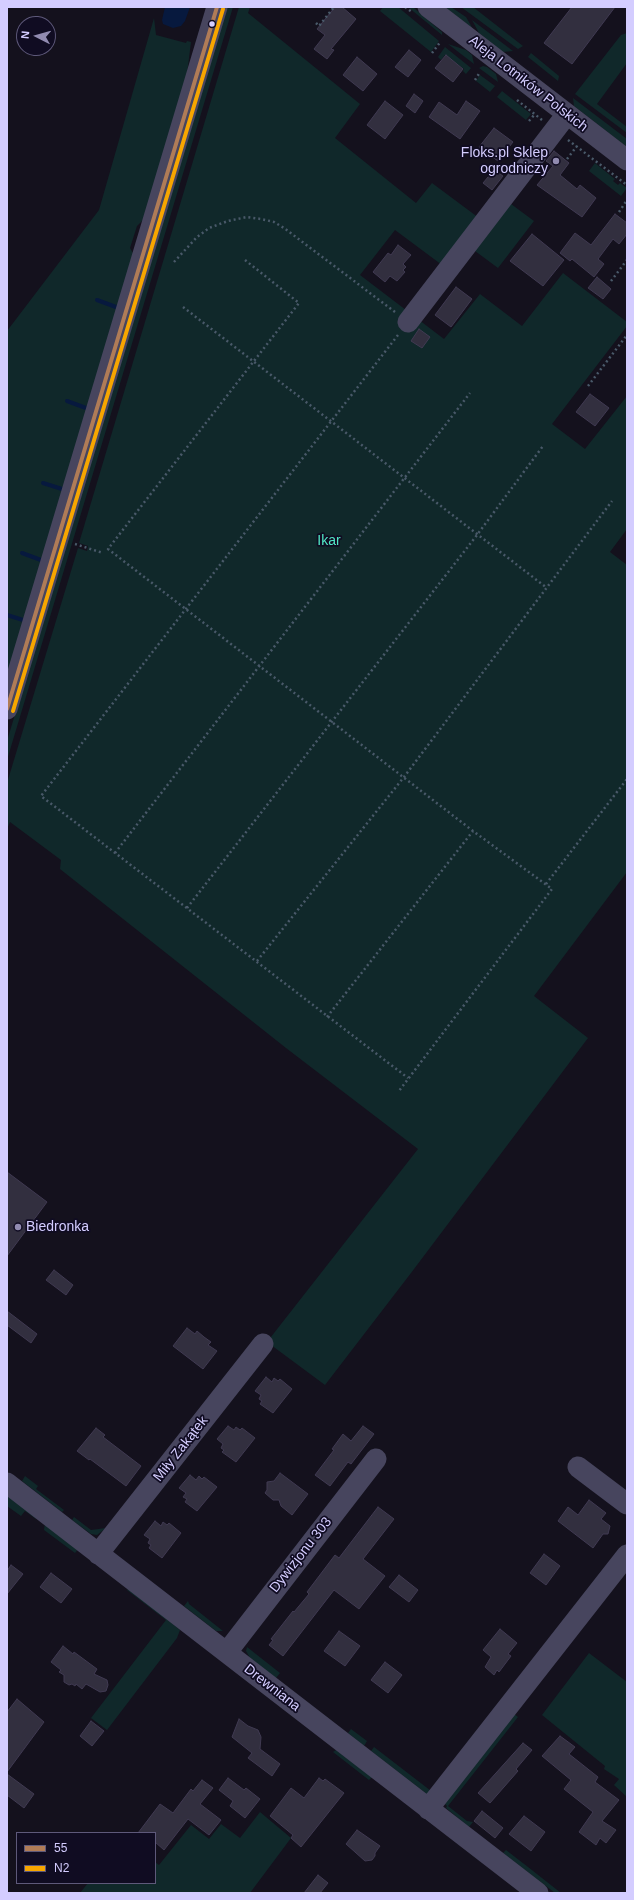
<!DOCTYPE html>
<meta charset="utf-8">
<style>
body{margin:0}
#map{position:relative;width:634px;height:1900px;overflow:hidden;background:#14111d;font-family:Helvetica,sans-serif}
canvas{display:block}
.frame{position:absolute;inset:0;border:8px solid #d4cdff;pointer-events:none}
.legend{position:absolute;left:16px;top:1832px;width:140px;height:52px;box-sizing:border-box;background:#100c22;border:1px solid #5e597a;margin:0;padding:5px 7px;list-style:none;font-size:12px;color:#d4cdff}
.legend li{display:flex;align-items:center;gap:8px;height:20px}
.legend b{width:20px;border:1px solid #5e597a}
.north{position:absolute;left:16px;top:16px;width:40px;height:40px;box-sizing:border-box;background:#100c22;border:1px solid #5e597a;border-radius:50%;rotate:276deg;font-size:11px;font-weight:700;line-height:16px;text-align:center;color:#d4cdff}
.north::after{content:'';display:block;margin:auto;width:14px;height:18px;background:#918bb0;clip-path:polygon(50% 0,100% 100%,50% 72%,0 100%)}
</style>
<div id="map">
<canvas width="634" height="1900"></canvas>
<div class="frame"></div>
<ul class="legend">
<li><b style="height:5px;background:#b07c57"></b>55</li>
<li><b style="height:5px;background:#f7a600"></b>N2</li>
</ul>
<div class="north">N</div>
</div>
<script>
const ctx = document.querySelector('canvas').getContext('2d');
ctx.lineJoin = 'round';
function fillPath(path, color) { ctx.fillStyle = color; ctx.fill(path, 'evenodd'); }
const toPath = rows => new Path2D(rows.map(r => 'M' + r).join(''));
function stroke(path, color, width, dash) { ctx.strokeStyle = color; ctx.lineWidth = width; ctx.lineCap = dash ? 'butt' : 'round'; ctx.setLineDash(dash || []); ctx.stroke(path); }
function label(font, color, halo, rows, align = 'center') {
  ctx.font = font + ' Helvetica,sans-serif'; ctx.lineWidth = 3.5; ctx.setLineDash([]); ctx.textBaseline = 'middle'; ctx.strokeStyle = halo; ctx.fillStyle = color; for (const [text, x, y, turn = 0] of rows) {
    ctx.save(); ctx.translate(x, y); ctx.rotate((+turn || 0) * Math.PI / 180); ctx.textAlign = isNaN(turn) ? turn : align; if (halo) ctx.strokeText(text, 0, 0); ctx.fillText(text, 0, 0); ctx.restore();
  }
}
const green = toPath([
 [227,7,233,7,7,760,7,741],
 [239,7,250,7,248,13,360,104,335,138,416,203,432,183,479,218,442,265,395,230,360,275,444,339,480,294,522,326,563,273,627,322,627,326,552,424,585,449,627,396,627,529,610,552,627,565,627,872,534,996,588,1038,411,1273,325,1385,267,1342,418,1149,286,1048,60,869,61,860,10,822,7,829,7,783,78,548,87,551,88,546,79,543],
 [383,7,398,7,439,41,431,52,380,11],
 [408,7,414,8,442,32,442,35],
 [445,7,451,7,466,17,473,29],
 [461,7,473,7,523,46,518,49],
 [154,18,156,35,186,43,187,41,191,42,186,82,145,218,137,226,130,248,134,255,7,676,7,331,99,210],
 [472,20,513,51,503,52,479,33],
 [627,33,627,63,597,104,627,127,627,133,575,94,621,35],
 [448,44,466,50,472,55,474,64],
 [445,47,471,68,466,74,463,71,464,69,445,55,441,60,438,57],
 [531,53,559,76,558,81,528,57],
 [483,66,487,67,496,74,498,82,479,68],
 [480,75,495,86,490,92,476,81],
 [502,91,531,114,526,120,497,97],
 [573,98,627,139,627,147,574,106],
 [595,163,615,179,613,181,618,185,620,183,627,188,621,196,589,171],
 [507,201,534,221,498,268,471,248],
 [25,1476,38,1486,36,1489,64,1510,62,1512,22,1481],
 [7,1491,37,1518,36,1519,25,1511,21,1516,7,1506],
 [74,1517,91,1530,106,1528,97,1535,91,1534,72,1520],
 [45,1523,80,1547,75,1553,44,1530],
 [130,1587,180,1630,177,1638,107,1730,91,1718,166,1620,127,1590],
 [188,1601,189,1604,223,1631,216,1631,184,1606],
 [247,1647,280,1673,276,1678,250,1658,246,1651],
 [589,1653,627,1682,627,1797,614,1785,619,1779,604,1769,605,1766,542,1715],
 [513,1713,518,1717,448,1806,467,1821,473,1822,469,1827,446,1808,447,1806,443,1802],
 [351,1729,367,1741,364,1746,348,1733],
 [374,1747,435,1794,432,1798,371,1751],
 [336,1750,372,1777,369,1780,333,1752],
 [260,1812,291,1838,250,1893,210,1893,208,1892,207,1893,80,1893,88,1883,155,1883,155,1862,159,1865,191,1825,209,1839,221,1824,240,1838],
 [506,1850,528,1867,561,1893,555,1893,503,1853]
]);
const water = toPath([
 [165,7,190,7,185,21,181,26,173,28,163,24,162,20]
]);
const stream = toPath([
 [97,300,116,307],
 [67,401,86,408],
 [43,483,62,489],
 [22,553,41,560],
 [7,615,23,620]
]);
const building = toPath([
 [335,7,342,7,356,19,331,49,334,50,327,59,314,49,325,35,317,29,335,7],
 [572,7,615,7,572,64,544,43,572,7],
 [409,50,421,60,408,77,395,67,409,50],
 [446,55,463,69,453,82,435,68,446,55],
 [357,57,377,74,363,91,343,75,357,57],
 [414,94,423,101,415,113,406,106,414,94],
 [385,101,403,115,385,139,367,125,385,101],
 [466,101,480,111,460,139,429,117,439,102,457,115,466,101],
 [494,128,513,142,498,161,479,147,494,128],
 [554,151,569,163,560,175,577,189,580,185,596,198,582,217,537,185,553,166,546,161,554,151],
 [494,170,503,176,492,190,483,183,494,170],
 [615,214,627,223,627,234,619,244,613,239,598,259,604,264,594,277,572,259,570,261,560,253,575,233,591,245,615,214],
 [532,234,564,260,543,286,510,261,532,234],
 [398,245,411,255,403,264,406,267,403,270,405,272,397,281,390,276,385,282,373,272,388,253,391,255,398,245],
 [597,277,611,289,603,299,588,288,597,277],
 [456,287,472,299,451,327,435,315,456,287],
 [419,329,430,337,422,348,411,341,419,329],
 [590,394,609,408,595,426,576,412,590,394],
 [7,1172,47,1202,7,1256,7,1172],
 [54,1270,73,1285,66,1295,46,1280,54,1270],
 [7,1311,37,1334,31,1343,7,1325,7,1311],
 [187,1328,195,1334,197,1331,204,1337,211,1342,208,1345,217,1351,203,1369,173,1346,187,1328],
 [266,1377,272,1382,274,1378,278,1381,280,1379,292,1389,273,1413,260,1404,262,1401,259,1399,261,1395,255,1391,266,1377],
 [228,1426,234,1430,236,1427,240,1430,242,1428,255,1438,236,1462,222,1452,224,1450,221,1448,223,1444,217,1439,228,1426],
 [363,1426,374,1434,351,1464,348,1462,330,1486,315,1475,334,1450,332,1449,343,1434,351,1441,363,1426],
 [96,1428,105,1435,103,1437,141,1466,126,1486,90,1459,89,1460,77,1451,96,1428],
 [280,1473,308,1494,292,1515,281,1506,279,1500,273,1500,265,1493,267,1490,267,1482,274,1481,280,1473],
 [190,1475,196,1480,199,1476,202,1479,204,1477,217,1487,197,1511,185,1502,187,1499,183,1497,186,1493,179,1488,190,1475],
 [589,1500,606,1513,601,1519,610,1526,608,1534,603,1534,593,1548,558,1521,568,1507,578,1515,589,1500],
 [378,1507,394,1519,363,1559,385,1576,359,1609,334,1590,283,1656,269,1645,273,1640,271,1639,293,1611,294,1612,309,1594,307,1592,335,1555,339,1558,378,1507],
 [155,1521,161,1526,163,1522,167,1525,169,1523,181,1533,162,1558,149,1548,151,1545,148,1543,150,1539,144,1535,155,1521],
 [544,1554,560,1566,546,1585,530,1573,544,1554],
 [11,1565,23,1574,7,1594,7,1571,11,1565],
 [51,1573,72,1589,61,1603,40,1587,51,1573],
 [399,1575,418,1590,409,1602,389,1587,399,1575],
 [500,1629,517,1643,508,1654,511,1656,499,1672,497,1670,494,1675,485,1667,491,1657,483,1650,500,1629],
 [339,1631,360,1646,345,1666,324,1651,339,1631],
 [63,1646,73,1654,74,1652,97,1669,94,1674,107,1680,108,1685,106,1691,100,1692,86,1684,82,1689,76,1684,75,1686,72,1684,69,1685,64,1682,64,1675,59,1672,61,1670,51,1662,63,1646],
 [385,1662,402,1675,388,1693,371,1680,385,1662],
 [17,1699,44,1722,7,1772,7,1712,17,1699],
 [239,1719,248,1726,258,1730,261,1737,260,1749,280,1764,272,1776,248,1758,252,1753,232,1737,239,1719],
 [91,1721,104,1731,92,1746,80,1736,91,1721],
 [560,1736,575,1747,569,1754,598,1777,595,1782,619,1800,602,1821,616,1830,606,1843,600,1838,596,1845,579,1832,593,1812,564,1789,571,1780,542,1756,560,1736],
 [523,1743,532,1750,516,1769,518,1771,490,1803,478,1793,523,1743],
 [7,1774,34,1794,24,1808,7,1795,7,1774],
 [228,1778,244,1790,246,1788,260,1799,245,1818,230,1806,233,1801,219,1790,228,1778],
 [319,1778,323,1781,325,1779,344,1793,301,1847,291,1838,293,1835,270,1816,291,1788,304,1798,319,1778],
 [202,1780,213,1788,200,1804,221,1820,209,1835,188,1819,164,1850,155,1842,155,1833,138,1833,160,1804,173,1813,191,1789,193,1791,202,1780],
 [482,1811,503,1828,495,1838,474,1821,482,1811],
 [524,1816,545,1832,531,1851,509,1834,524,1816],
 [357,1830,380,1846,375,1853,375,1856,372,1860,365,1861,346,1844,357,1830],
 [318,1875,328,1883,320,1893,304,1893,318,1875]
]);
const path = toPath([
 [405,7,412,12],
 [316,23,319,26,334,7],
 [432,53,441,41],
 [475,80,480,72],
 [517,100,542,120],
 [529,121,535,114],
 [568,140,627,185],
 [567,159,577,146],
 [619,212,627,200],
 [245,260,299,303,108,549,473,831,552,889,399,1091],
 [174,262,197,237,209,228,228,221,247,217,261,219,274,222,284,228,395,312],
 [611,281,627,260],
 [183,307,547,588],
 [398,335,41,796,408,1078],
 [588,386,627,335],
 [75,544,103,553],
 [115,853,470,393],
 [546,884,627,779],
 [187,908,477,535,543,446],
 [257,961,404,777,612,501],
 [327,1017,473,831]
]);
const minor = toPath([
 [428,7,627,160],
 [408,322,567,114],
 [7,709,217,7],
 [578,1467,627,1504],
 [7,1483,538,1893],
 [98,1554,263,1344],
 [227,1652,376,1459],
 [428,1809,627,1555]
]);
const bus1 = toPath([
 [7,709,217,7]
]);
const bus2 = toPath([
 [13,711,223,9]
]);
const markers = [
 [212,24,3.5,"#d4cdff"],
 [556,161,4,"#918bb0"],
 [18,1227,4,"#918bb0"]
];
const streetNames = [
 ["Aleja Lotników Polskich",528,84,38],
 ["Miły Zakątek",181,1449,-52],
 ["Dywizjonu 303",301,1555,-52],
 ["Drewniana",272,1688,38]
];
const poiNames = [
 ["Floks.pl Sklep",548,153],
 ["ogrodniczy",548,169],
 ["Biedronka",26,1227,"left"]
];
const parkNames = [
 ["Ikar",329,541]
];
fillPath(green, '#10282a');
fillPath(water, '#07193e');
stroke(stream, '#07193e', 4);
fillPath(building, '#322f3f');
stroke(building, '#403a52', 1);
stroke(path, '#495969', 2.5, [2, 3]);
stroke(minor, '#47455e', 21);
stroke(bus1, '#b07c57', 4);
stroke(bus2, '#f7a600', 4);
for (const [x, y, r, color] of markers) { const dot = new Path2D(); dot.arc(x, y, r, 0, 2 * Math.PI); ctx.fillStyle = color; ctx.fill(dot); stroke(dot, '#100c22', 1.5); }
label('14px', '#d4cdff', '#100c22', streetNames);
label('14px', '#d4cdff', '#100c22', poiNames, 'right');
label('14px', '#51e6c5', '#100c22', parkNames);
</script>
